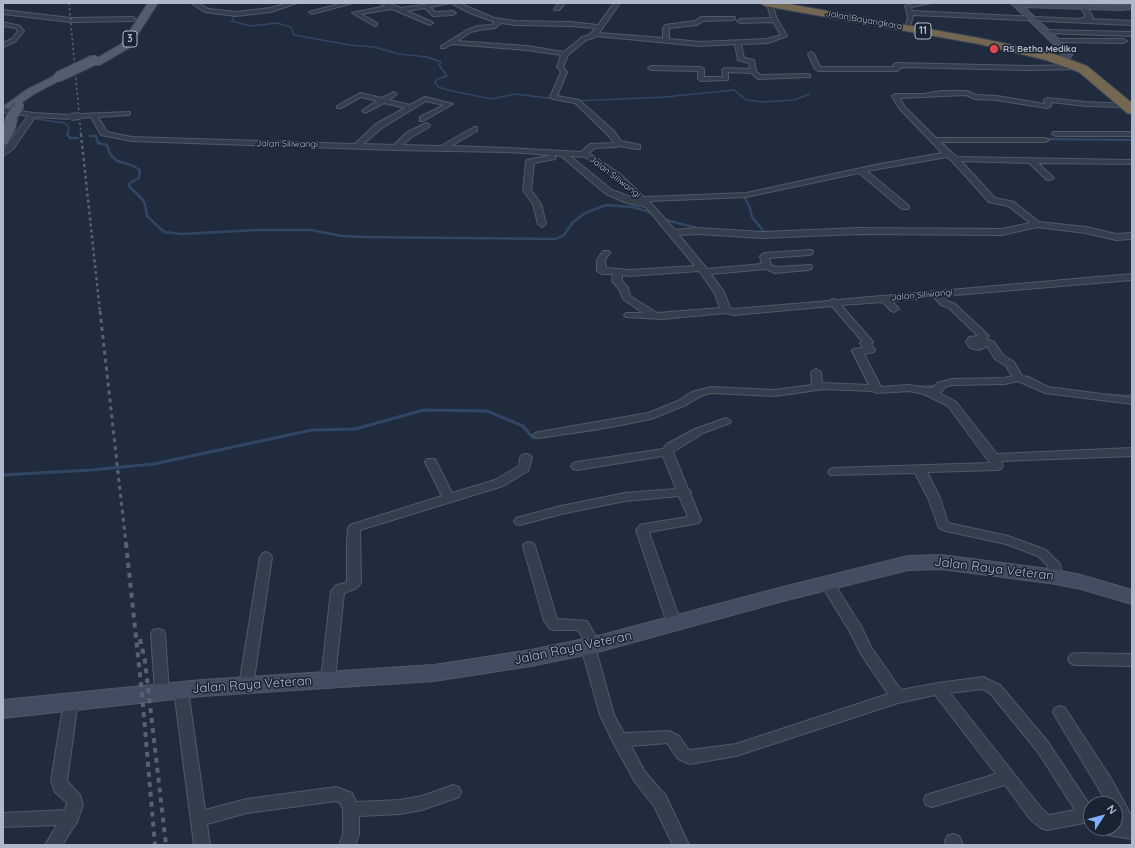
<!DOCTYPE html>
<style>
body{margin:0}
#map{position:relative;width:1135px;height:848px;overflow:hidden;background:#202c3d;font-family:Quicksand,sans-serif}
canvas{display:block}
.frame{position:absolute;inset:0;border:4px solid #b0b9c9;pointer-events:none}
.north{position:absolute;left:1083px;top:796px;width:40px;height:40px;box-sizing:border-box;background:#1a2332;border:1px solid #565f6e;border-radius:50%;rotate:54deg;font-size:11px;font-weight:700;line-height:16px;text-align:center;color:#b0b9c9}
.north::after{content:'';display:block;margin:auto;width:14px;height:18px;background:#7fafff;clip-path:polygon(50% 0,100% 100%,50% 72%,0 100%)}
</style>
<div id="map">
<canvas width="1135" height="848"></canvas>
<div class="frame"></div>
<div class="north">N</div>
</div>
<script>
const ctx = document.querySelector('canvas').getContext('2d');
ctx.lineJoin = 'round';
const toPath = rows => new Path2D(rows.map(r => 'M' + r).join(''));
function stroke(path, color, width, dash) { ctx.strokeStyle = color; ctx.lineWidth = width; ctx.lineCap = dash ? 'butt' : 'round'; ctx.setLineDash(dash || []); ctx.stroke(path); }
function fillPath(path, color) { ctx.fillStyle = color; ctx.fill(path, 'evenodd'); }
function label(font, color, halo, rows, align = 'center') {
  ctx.font = font + ' Quicksand,sans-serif'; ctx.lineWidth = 3; ctx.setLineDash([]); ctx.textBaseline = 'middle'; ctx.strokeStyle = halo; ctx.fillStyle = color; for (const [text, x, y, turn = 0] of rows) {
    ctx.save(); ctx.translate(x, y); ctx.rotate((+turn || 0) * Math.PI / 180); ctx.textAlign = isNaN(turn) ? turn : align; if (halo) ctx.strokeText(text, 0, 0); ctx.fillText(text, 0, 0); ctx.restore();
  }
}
const streamFar2 = toPath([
 [197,3,212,10],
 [1081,3,1100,5],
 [230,14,234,17,232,21,251,26,277,23,291,27,294,35,350,45,374,47,399,54,427,57,441,62,439,65,447,76,437,79,435,82,438,87,448,90,491,99,515,94,556,99],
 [576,101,665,97,734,90,746,100,763,102,794,100,810,94],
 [36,119,65,123,69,127,67,135]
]);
const streamFar1 = toPath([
 [67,134,70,138,78,138],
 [90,136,96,136,98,143,107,145,110,154,117,161,131,165,140,170,139,178,130,183,129,186,142,199,145,204,147,216,164,232,181,234,258,230,311,230,342,236,365,237,556,239,564,235,573,222,585,213,606,205,632,207,647,211,655,216],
 [1044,139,1132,140],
 [940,140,951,153],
 [748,196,744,197,750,208,752,217,765,233,762,233],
 [662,219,701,229]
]);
const stream = toPath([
 [918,387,939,386],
 [787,394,807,391],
 [1106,395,1132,396],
 [692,401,704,394],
 [572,433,598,429],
 [3,475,91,470,154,464,312,430,355,429,424,410,487,411,523,426,533,438,539,437]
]);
const street = toPath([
 [191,3,198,3,208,9,236,12,270,8,288,3,297,3,271,12,236,16,205,12,191,3],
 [343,3,353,3,312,14,309,12,343,3],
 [380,3,388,3,401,8,436,3,451,3,430,7,435,12,453,11,456,13,453,15,433,16,425,8,407,11,432,22,433,23,430,25,392,9,361,14,377,23,377,25,375,26,352,13,386,6,380,3],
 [451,3,459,3,494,18,515,21,570,22,598,25,614,3,620,3,599,33,663,38,663,28,665,25,695,21,701,17,735,17,735,19,733,20,703,21,697,25,669,28,669,39,700,42,767,39,781,35,773,22,740,23,737,21,740,19,771,18,767,4,772,3,776,17,787,36,768,43,741,44,744,58,754,60,756,71,760,75,808,74,810,75,810,77,758,79,751,73,728,72,728,80,701,81,698,79,698,71,651,70,648,68,651,66,701,67,704,69,704,77,723,77,722,70,725,68,750,69,749,63,738,60,735,44,700,46,596,36,593,38,586,40,568,55,563,67,567,72,557,96,579,100,614,131,621,141,640,145,640,149,637,149,620,146,616,147,595,148,589,153,620,174,644,197,746,193,880,164,942,153,899,108,892,96,895,94,924,94,941,91,967,91,976,95,997,96,1045,104,1044,100,1047,98,1086,102,1128,104,1128,106,1126,107,1086,106,1051,102,1051,106,1047,108,997,100,975,99,966,95,900,98,904,106,936,138,1045,138,1049,140,1045,142,940,142,957,157,1132,160,1132,164,1038,163,1054,178,1050,180,1047,180,1029,163,961,161,995,198,1014,202,1039,222,1086,227,1116,234,1132,233,1132,239,1116,240,1086,233,1037,227,1002,235,859,234,762,238,698,234,679,235,707,269,762,264,760,256,764,253,812,250,813,252,812,254,809,255,769,258,771,265,776,267,811,265,812,267,811,269,808,270,775,273,766,269,711,274,724,292,730,308,734,309,829,301,833,299,836,300,1132,274,1132,280,943,296,947,301,955,304,987,334,989,336,986,339,994,342,1003,355,1014,362,1022,376,1028,377,1048,387,1132,398,1132,404,1045,393,1018,381,1005,384,952,385,945,387,940,393,956,402,997,454,1132,448,1132,456,1001,461,1003,466,1001,469,997,470,927,472,940,498,948,523,1008,536,1046,550,1060,564,1062,577,1061,580,1056,582,1051,580,1048,566,1038,556,1006,544,946,531,939,528,928,498,915,473,830,475,828,472,830,469,834,468,990,463,948,406,924,394,909,391,877,393,872,391,824,389,774,396,711,393,700,396,686,405,651,419,611,427,539,438,535,437,533,435,535,433,539,432,648,413,678,401,692,392,711,387,774,390,812,385,811,372,816,369,821,372,822,383,869,385,852,351,853,349,863,348,860,343,862,341,832,306,734,315,726,313,662,319,626,317,624,315,626,313,643,313,623,299,619,289,612,281,613,274,602,274,597,271,597,260,603,251,609,251,610,253,605,260,606,268,630,270,695,266,646,207,627,203,606,194,561,156,554,155,556,157,555,159,534,163,531,190,541,204,546,224,542,227,538,224,533,204,523,190,526,162,527,160,551,155,508,152,395,150,132,141,101,135,91,117,79,118,75,116,79,114,130,112,130,114,128,115,98,117,107,132,132,137,355,144,376,124,405,108,384,103,365,113,362,111,363,110,377,101,361,97,341,108,337,108,337,106,360,93,382,98,394,92,397,94,389,100,410,105,425,97,453,104,423,121,420,121,420,117,444,105,426,101,382,128,363,144,394,145,406,133,426,123,430,125,429,127,412,137,402,145,441,146,474,127,477,127,477,131,451,146,508,148,581,152,590,144,614,143,608,135,575,103,553,99,550,97,561,72,557,67,561,55,527,50,452,44,445,48,441,48,441,46,467,30,478,26,491,25,495,22,470,13,451,3],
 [501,23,515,25,570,26,596,28,589,35,582,37,564,52,527,46,457,41,471,32,479,30,495,28,501,23],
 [570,156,585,157,614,178,639,200,612,190,570,156],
 [947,157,952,161,989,202,1008,206,1030,223,1002,229,859,228,762,232,698,228,675,230,649,201,746,197,859,173,902,209,908,209,909,207,908,205,867,171,947,157],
 [699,271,714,292,720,308,657,313,630,296,628,288,622,281,622,275,630,276,699,271],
 [934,297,941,305,949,308,978,336,969,337,966,342,970,348,979,350,987,346,995,359,1006,366,1012,376,1005,378,952,379,937,383,934,387,927,388,909,385,881,387,864,354,874,352,875,350,871,344,873,342,841,305,883,302,891,311,894,312,899,309,892,301,934,297],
 [559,3,565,3,559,10,555,10,554,9,559,3],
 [917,3,931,3,911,7,912,11,1079,19,1086,17,1080,5,1083,3,1086,5,1093,18,1091,19,1132,21,1132,25,913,15,910,28,905,29,908,17,905,6,917,3],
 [3,10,71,18,133,17,136,19,133,21,71,22,3,14,3,10],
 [3,22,20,26,24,31,16,41,3,47,3,43,12,39,18,31,16,28,3,26,3,22],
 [1047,30,1132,32,1132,36,1045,33,1044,32,1047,30],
 [1057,39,1124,39,1127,41,1124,43,1055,42,1054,41,1057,39],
 [811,52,814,54,820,67,894,67,893,65,896,63,1028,66,1079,65,1082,67,1079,69,1028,70,901,67,900,69,897,71,818,71,815,69,808,54,811,52],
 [3,108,33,113,71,115,75,117,71,119,35,117,13,149,3,156,3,150,28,116,3,112,3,108],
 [1053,132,1132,132,1132,136,1056,136,1052,134,1053,132],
 [726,418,731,421,730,423,703,433,673,452,688,489,691,492,690,493,701,520,699,523,649,532,681,623,679,627,674,628,669,627,667,623,636,530,640,525,644,524,688,517,679,496,625,501,561,514,520,525,516,524,514,521,516,518,561,506,625,493,676,489,663,456,577,470,573,469,571,466,573,463,577,462,663,449,667,444,695,429,726,418],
 [526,454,530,455,532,458,528,471,503,486,360,530,361,583,357,588,344,593,335,679,333,683,328,685,323,683,321,679,331,591,335,586,347,582,347,542,348,528,350,525,442,496,425,462,427,459,435,459,452,493,495,480,519,466,520,458,522,455,526,454],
 [529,542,533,543,535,546,557,619,587,621,601,645,599,649,596,650,614,715,624,733,669,731,679,736,688,749,691,750,736,744,888,694,861,654,850,632,820,583,822,580,827,578,832,580,861,626,871,647,901,690,938,683,983,677,1000,685,1048,742,1091,807,1091,827,1084,823,1047,830,1041,828,1030,819,1005,785,932,807,926,805,924,800,926,795,996,774,935,695,898,703,736,756,690,764,678,759,667,743,631,746,645,772,666,796,689,845,673,845,654,806,635,782,614,744,600,715,581,647,585,642,578,630,555,630,550,629,544,621,523,546,525,543,529,542],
 [982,689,990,693,1038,752,1075,810,1049,815,1042,809,950,693,982,689],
 [266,552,270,554,272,557,253,686,251,690,246,692,241,690,239,686,260,557,262,554,266,552],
 [158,629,163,630,165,634,169,692,167,696,162,698,157,696,155,692,151,634,153,630,158,629],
 [1075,653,1132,654,1132,666,1075,665,1070,663,1068,659,1070,655,1075,653],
 [181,684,186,686,188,690,205,810,247,799,336,787,352,793,356,802,400,800,422,796,453,785,459,787,461,792,459,797,422,810,400,814,359,816,359,835,355,845,339,845,343,835,343,809,340,803,336,801,247,813,207,824,210,845,194,845,174,690,176,686,181,684],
 [71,695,76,697,78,701,67,781,80,795,83,805,77,822,62,845,45,845,57,825,3,827,3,813,65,810,67,803,55,792,51,781,64,701,66,697,71,695],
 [1060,706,1065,708,1112,780,1132,817,1132,839,1096,833,1094,828,1115,828,1115,822,1118,822,1115,817,1115,804,1108,804,1055,716,1053,712,1055,708,1060,706],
 [953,834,959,836,963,845,947,845,945,841,947,836,953,834]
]);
const secondary = toPath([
 [1011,3,1132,5,1132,9,1121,10,1024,7,1073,53,1070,58,1060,63,1055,60,1063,53,1011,3],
 [941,555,1056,570,1081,575,1132,590,1132,604,1081,589,1056,584,941,569,908,570,783,601,594,653,531,666,434,681,202,696,3,718,3,700,202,680,434,665,531,650,594,637,783,587,908,556,941,555]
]);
const primary = toPath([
 [148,3,158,3,129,48,100,65,92,65,91,63,92,61,121,44,148,3],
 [58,74,63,77,62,79,34,94,14,108,10,109,6,108,4,106,26,90,58,74],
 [12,113,16,114,18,116,15,129,7,144,3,145,3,129,6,116,8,114,12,113]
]);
const highway = toPath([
 [760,3,783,3,979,38,1054,54,1087,66,1132,103,1132,114,1127,113,1079,72,1046,60,979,44,765,6,760,3]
]);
const railFar3 = toPath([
 [69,3,81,135]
]);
const railFar2 = toPath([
 [81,134,100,312]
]);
const railFar1 = toPath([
 [100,311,126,544]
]);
const rail = toPath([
 [126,543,142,694,155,845],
 [140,639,145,661,166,845]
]);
const streetBridge = toPath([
 [71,117,79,116]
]);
const primaryBridge = toPath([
 [58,77,94,60],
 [12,116,19,106]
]);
const markers = [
 [994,49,5,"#e0444e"]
];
const farStreetnames = [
 ["Jalan Bayangkara",864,20,10],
 ["Jalan Siliwangi",287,144,1],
 ["Jalan Siliwangi",615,177,38],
 ["Jalan Siliwangi",922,295,-5]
];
const farPoinames = [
 ["RS Betha Medika",1003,49]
];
const shields = [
 [923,31,16],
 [130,39,14]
];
const shieldNames = [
 ["11",923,31],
 ["3",130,39]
];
const nearStreetnames = [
 ["Jalan Raya Veteran",994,569,7],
 ["Jalan Raya Veteran",573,648,-12],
 ["Jalan Raya Veteran",252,685,-4]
];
stroke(streamFar2, '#314564', 1.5);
stroke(streamFar1, '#314564', 2.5);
stroke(stream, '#314564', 3);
stroke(street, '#505968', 2);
stroke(secondary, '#505968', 2);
stroke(primary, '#3e4756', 2);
stroke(highway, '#3d4655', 2);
fillPath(street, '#343e4d');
fillPath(secondary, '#424d61');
fillPath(primary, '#525d6e');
fillPath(highway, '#746751');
stroke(railFar3, '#566275', 1.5, [2.5, 2.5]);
stroke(railFar2, '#566275', 2.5, [3, 3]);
stroke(railFar1, '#566275', 3, [4, 4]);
stroke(rail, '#566275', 4, [5, 5]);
stroke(streetBridge, '#505968', 8, []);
stroke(primaryBridge, '#3e4756', 12, []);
stroke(streetBridge, '#343e4d', 6);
stroke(primaryBridge, '#525d6e', 10);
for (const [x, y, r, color] of markers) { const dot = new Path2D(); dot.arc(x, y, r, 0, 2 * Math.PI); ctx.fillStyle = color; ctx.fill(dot); stroke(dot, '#1a2332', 1.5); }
label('9px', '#b0b9c9', '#1a2332', farStreetnames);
label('bold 9px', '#b0b9c9', '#1a2332', farPoinames, 'left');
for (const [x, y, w] of shields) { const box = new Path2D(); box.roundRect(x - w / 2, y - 8, w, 16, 3); ctx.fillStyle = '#1a2332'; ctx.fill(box); stroke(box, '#b0b9c9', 1); }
label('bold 10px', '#b0b9c9', null, shieldNames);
label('13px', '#b0b9c9', '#1a2332', nearStreetnames);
</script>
